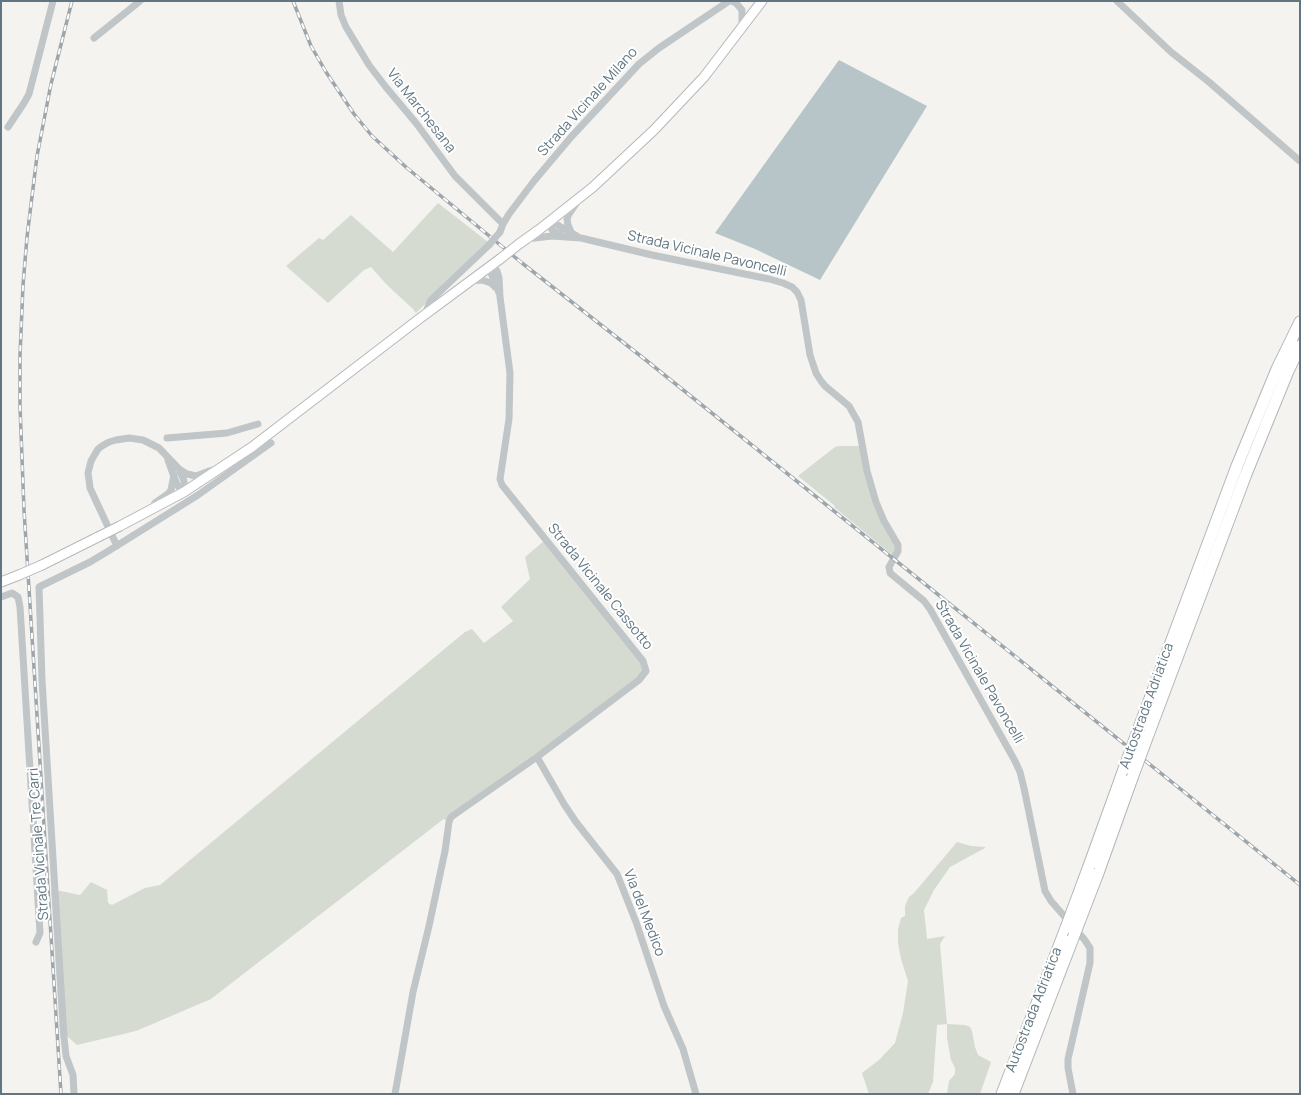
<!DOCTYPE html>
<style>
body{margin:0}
#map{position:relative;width:1301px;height:1095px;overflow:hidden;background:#f4f3ef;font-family:Manrope,sans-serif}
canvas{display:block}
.frame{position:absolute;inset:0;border:2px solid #617681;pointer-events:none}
</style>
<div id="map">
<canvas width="1301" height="1095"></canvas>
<div class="frame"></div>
</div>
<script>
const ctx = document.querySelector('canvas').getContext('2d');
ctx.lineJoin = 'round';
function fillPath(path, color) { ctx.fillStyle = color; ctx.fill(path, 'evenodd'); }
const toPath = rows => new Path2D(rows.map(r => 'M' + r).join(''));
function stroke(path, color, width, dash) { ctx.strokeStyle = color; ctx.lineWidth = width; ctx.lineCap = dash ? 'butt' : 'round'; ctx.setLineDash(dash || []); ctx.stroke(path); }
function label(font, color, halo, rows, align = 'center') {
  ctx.font = font + ' Manrope,sans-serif'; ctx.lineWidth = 4; ctx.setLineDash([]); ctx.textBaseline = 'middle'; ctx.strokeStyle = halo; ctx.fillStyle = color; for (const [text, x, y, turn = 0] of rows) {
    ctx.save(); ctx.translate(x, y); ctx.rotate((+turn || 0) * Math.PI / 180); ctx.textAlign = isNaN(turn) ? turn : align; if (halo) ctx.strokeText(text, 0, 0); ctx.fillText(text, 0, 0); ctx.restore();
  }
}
const green = toPath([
 [438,203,488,242,416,313,413,309,386,284,371,267,364,270,328,303,286,266,319,238,323,240,351,215,393,252],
 [840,446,862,446,868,476,896,546,895,557,834,507,835,506,798,476,835,447],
 [544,541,643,663,641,676,449,823,444,819,441,821,211,999,136,1031,77,1045,68,1037,60,1038,51,889,80,895,91,882,107,890,108,903,112,905,145,888,160,885,465,632,472,629,484,643,513,621,501,607,530,579,525,557],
 [957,842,971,846,985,847,985,848,950,867,934,890,924,910,927,939,945,936,940,944,947,1024,965,1025,970,1027,972,1031,975,1047,978,1055,991,1062,980,1094,947,1094,949,1081,955,1074,955,1068,951,1060,947,1038,947,1024,937,1025,933,1082,928,1094,869,1094,862,1073,879,1060,895,1043,903,1013,908,981,901,959,898,943,898,929,901,918,905,916,905,906,909,897,914,893]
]);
const water = toPath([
 [839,60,927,106,820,280,755,249,715,233]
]);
const minor = toPath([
 [339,1,341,15,346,27,369,65,385,86,416,123,455,176,503,224],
 [732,1,736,3,742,10,742,27],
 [1117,1,1171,52,1209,82,1300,161],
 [94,38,140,1],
 [8,127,24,103,29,94,53,1],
 [500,232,503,224,509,214,534,181,572,136,639,64,659,48,729,1],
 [571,232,568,225,567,219,569,214,577,202],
 [561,235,553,231,550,227,550,221,554,223,577,236],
 [526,239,552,236,581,238,652,255,769,279,783,283,792,287,797,292,801,300,810,355,816,373,821,381,825,386,849,406,858,422,867,471,876,502,884,521,898,545,898,551,889,567,890,573,924,601,930,609,1015,761,1020,772,1024,788,1045,891,1051,901,1084,939,1090,948,1090,963,1068,1059,1068,1068,1073,1094],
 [492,265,491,273,499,293],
 [470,281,482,280,491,283,495,287],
 [425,314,431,300,489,245],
 [167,438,227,433,258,424],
 [168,460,177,485,184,492],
 [179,469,184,481,184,492],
 [155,503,168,494,171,490,174,475],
 [117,546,90,488,89,480,88,473,91,461,98,449,102,446,109,442,116,440,129,438,143,440,159,448,179,469,187,474,196,476,212,470],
 [1,597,12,593,18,597,20,607,40,933,36,942],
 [537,757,564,804,576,822,617,874,636,922,664,1006,683,1049,696,1094],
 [74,1094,73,1075,66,1056,64,1037,42,680,39,587,90,562,110,550,198,495,271,443],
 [395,1094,413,992,429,926,445,851,449,822,451,817,537,757,639,680,646,671,643,661,502,485,500,479,509,419,510,373,500,297,499,278,497,271,492,265]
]);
const major = toPath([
 [519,244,540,229,593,187,654,130,704,77,762,1],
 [120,526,184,492,252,447,419,319,500,259],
 [42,565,98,537],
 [1,582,19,575]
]);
const highway = toPath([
 [1139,728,1237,466,1277,369,1300,322],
 [1148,735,1246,474,1288,371,1300,346],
 [1089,866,1124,769],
 [1098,873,1132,778],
 [1002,1094,1066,928],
 [1013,1094,1073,938]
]);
const rail = toPath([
 [293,1,311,46,326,72,354,114,372,136,407,168,522,263,647,361,1300,885],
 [61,1094,24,510,20,406,20,356,23,285,27,237,37,156,51,84,72,1]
]);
const minorBridge = toPath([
 [489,245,500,232]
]);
const majorBridge = toPath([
 [500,259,519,244],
 [98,537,120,526],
 [19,575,42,565]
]);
const highwayBridge = toPath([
 [1124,769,1139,728],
 [1132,778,1148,735],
 [1066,928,1089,866],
 [1073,938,1098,873]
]);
const streetNames = [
 ["Strada Vicinale Milano",588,102,-48],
 ["Via Marchesana",421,111,52],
 ["Strada Vicinale Pavoncelli",707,254,13],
 ["Strada Vicinale Cassotto",600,587,51],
 ["Strada Vicinale Pavoncelli",979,672,60],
 ["Autostrada Adriatica",1147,706,-70],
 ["Strada Vicinale Tre Carri",39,844,-94],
 ["Via del Medico",644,913,69],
 ["Autostrada Adriatica",1034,1010,-69]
];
fillPath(green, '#d5dbd0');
fillPath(water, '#b7c5c8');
stroke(major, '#b3b8bb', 11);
stroke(highway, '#b3b7b9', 13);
stroke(minor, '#c0c5c7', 7);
stroke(major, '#fff', 9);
stroke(highway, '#fff', 11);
stroke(rail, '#9ea6ab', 3.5);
stroke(rail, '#fff', 2, [6]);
stroke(majorBridge, '#b3b8bb', 11, []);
stroke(highwayBridge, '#b3b7b9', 13, []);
stroke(minorBridge, '#c0c5c7', 7);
stroke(majorBridge, '#fff', 9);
stroke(highwayBridge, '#fff', 11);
label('14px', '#617681', '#fff', streetNames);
</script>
